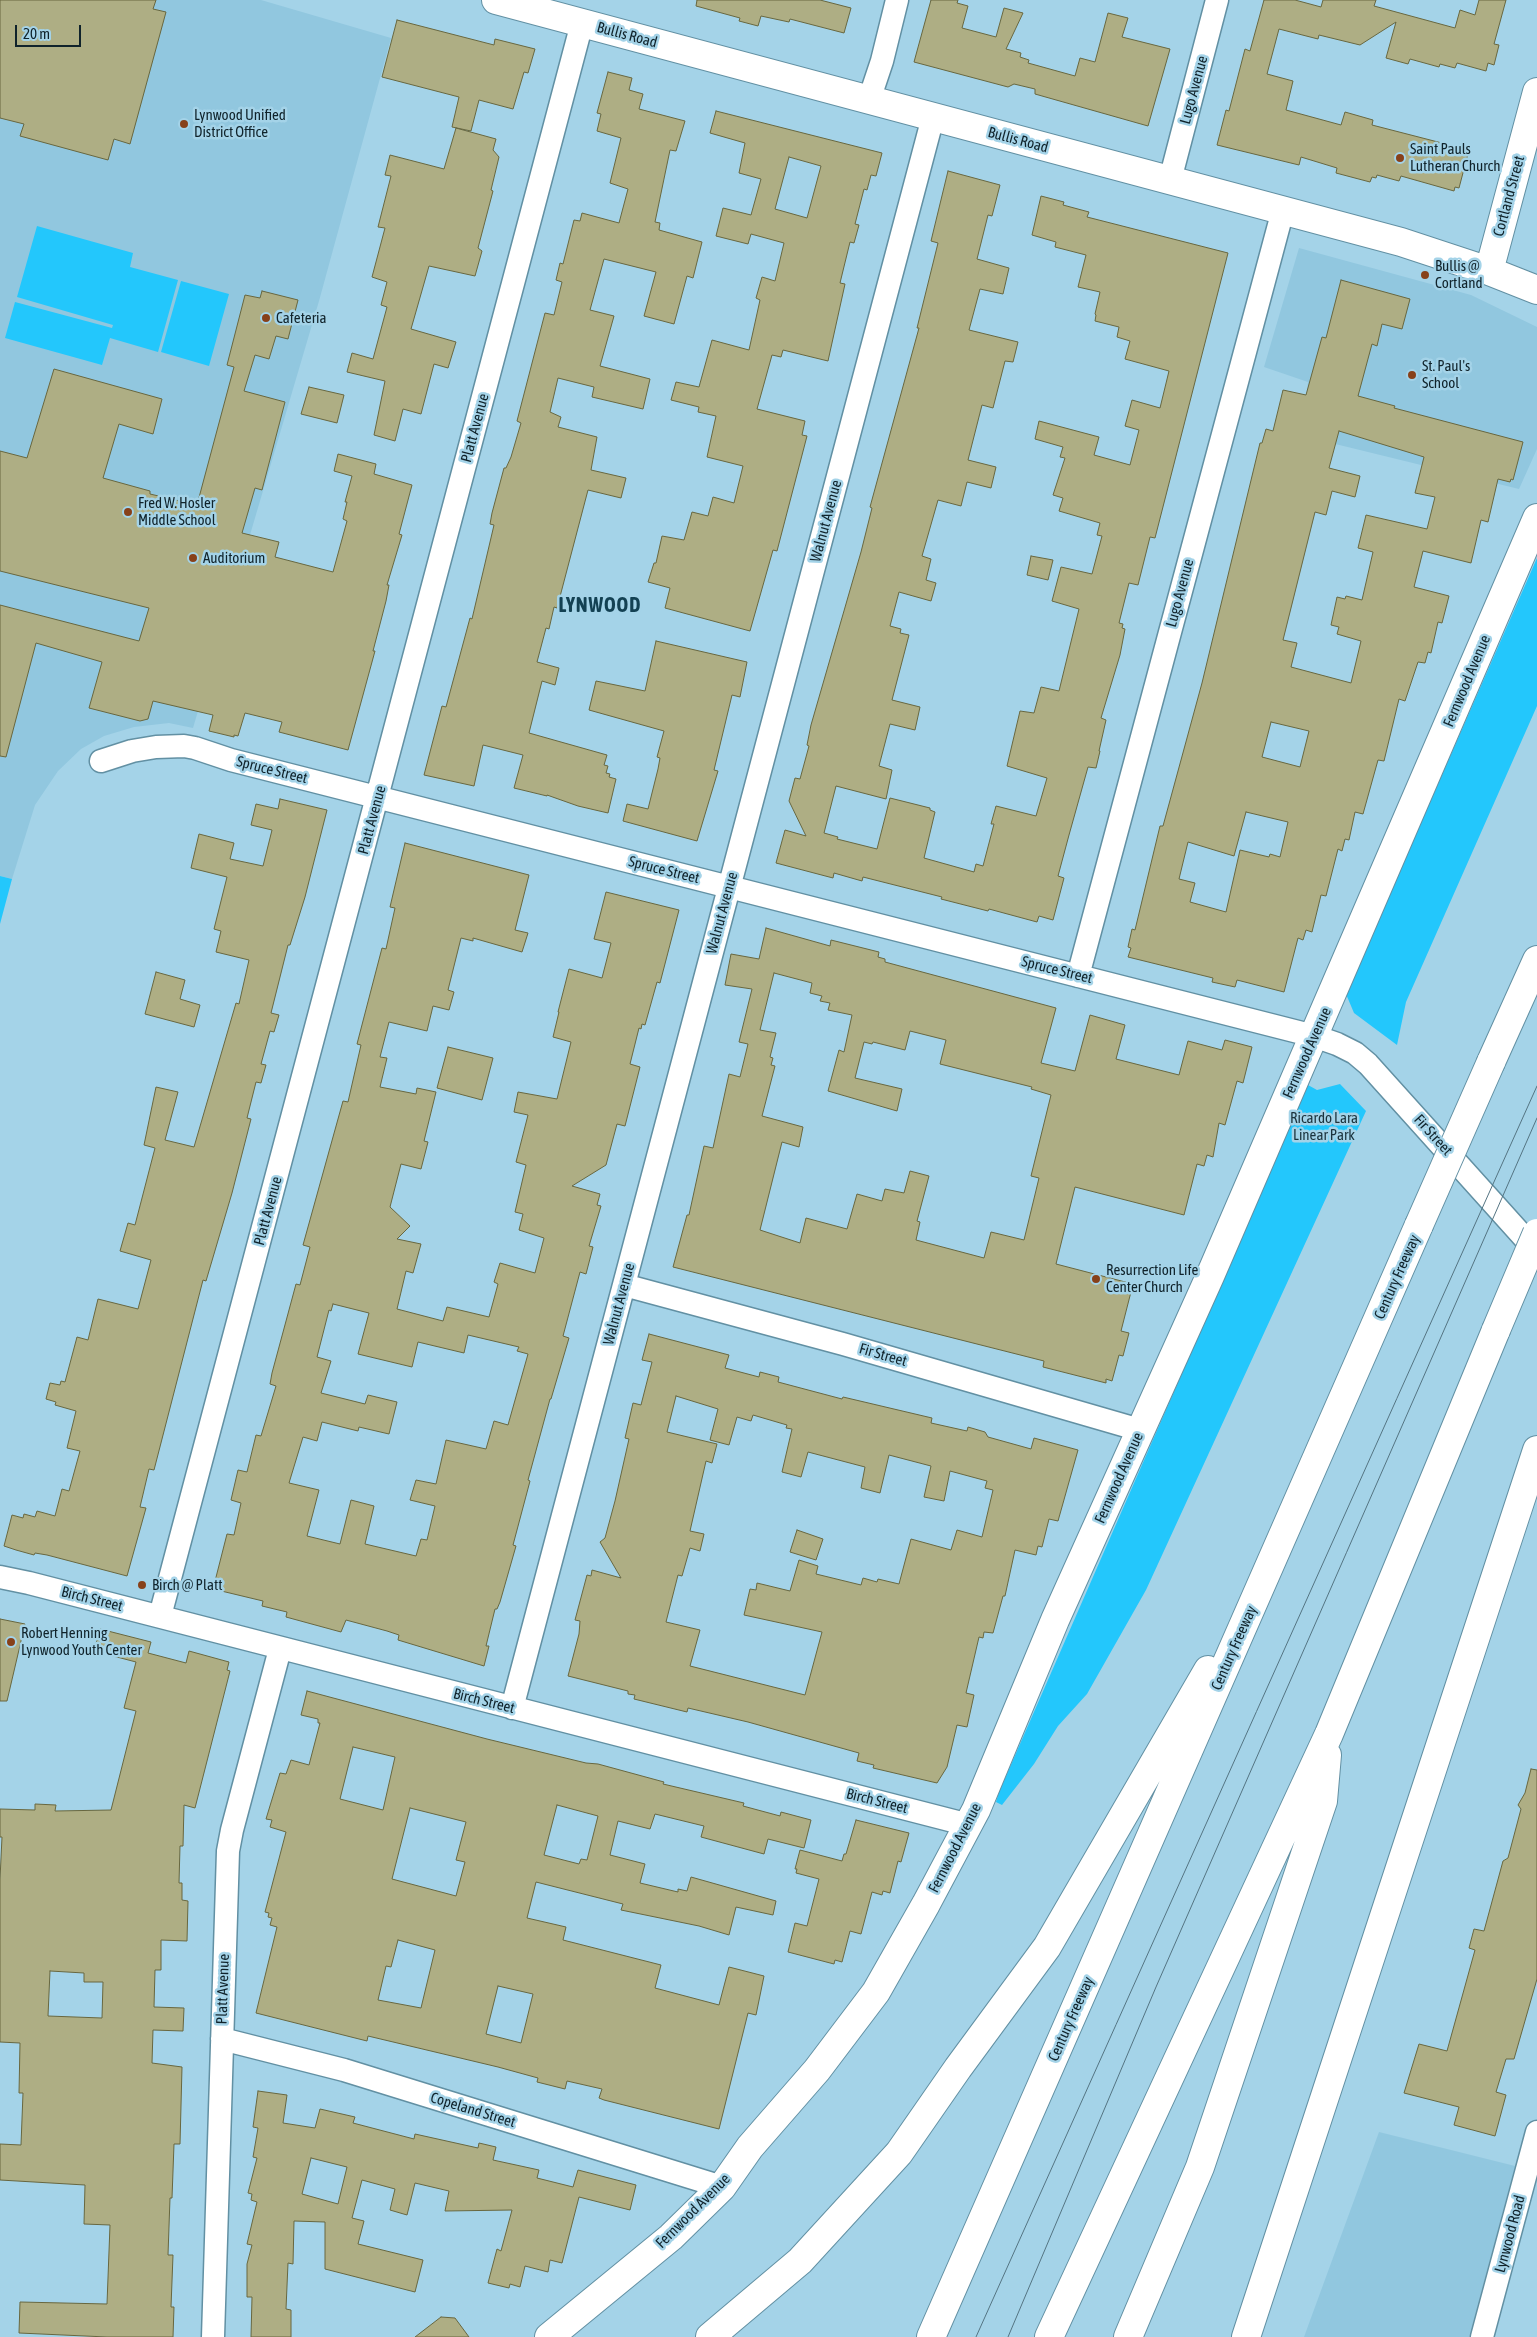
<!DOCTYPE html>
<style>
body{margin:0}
#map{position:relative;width:1537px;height:2337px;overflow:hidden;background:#a4d3e8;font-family:"Asap Condensed",sans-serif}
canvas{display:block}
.scale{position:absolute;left:15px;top:25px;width:66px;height:22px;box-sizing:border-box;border:2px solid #10232b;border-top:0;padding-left:6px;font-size:15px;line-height:18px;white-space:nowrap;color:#10232b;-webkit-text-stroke:4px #a4d3e8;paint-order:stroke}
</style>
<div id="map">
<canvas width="1537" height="2337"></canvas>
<div class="scale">20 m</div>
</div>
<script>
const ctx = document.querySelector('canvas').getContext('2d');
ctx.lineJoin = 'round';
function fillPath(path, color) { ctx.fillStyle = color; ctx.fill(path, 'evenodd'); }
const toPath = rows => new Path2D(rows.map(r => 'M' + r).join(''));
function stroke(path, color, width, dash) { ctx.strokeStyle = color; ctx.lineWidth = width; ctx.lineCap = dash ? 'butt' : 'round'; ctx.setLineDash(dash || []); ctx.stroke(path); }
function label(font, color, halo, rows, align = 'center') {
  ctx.font = font + ' "Asap Condensed",sans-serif'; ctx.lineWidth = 5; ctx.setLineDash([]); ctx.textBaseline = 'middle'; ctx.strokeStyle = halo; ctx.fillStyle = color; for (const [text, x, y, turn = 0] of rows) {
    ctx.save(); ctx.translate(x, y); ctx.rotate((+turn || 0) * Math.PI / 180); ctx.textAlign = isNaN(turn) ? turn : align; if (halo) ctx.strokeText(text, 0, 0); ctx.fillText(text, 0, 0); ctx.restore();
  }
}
const built = toPath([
 [0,0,261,0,391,38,319,301,193,728,169,723,134,727,104,736,81,749,58,771,35,805,12,879,0,876],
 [1299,248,1471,295,1537,327,1537,449,1519,489,1319,440,1329,397,1307,391,1308,382,1264,367],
 [1379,2132,1515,2166,1469,2337,1304,2337]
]);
const green = toPath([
 [37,226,133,253,130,267,178,280,158,352,110,338,102,365,5,338,15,302,112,328,113,325,17,297],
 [181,281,229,294,209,366,161,352],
 [1537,558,1537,706,1406,1002,1397,1045,1354,1013,1346,994],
 [0,876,12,879,0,924],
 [1340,1084,1366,1111,1146,1590,1087,1694,1058,1726,1034,1764,1002,1805,996,1802,999,1792,1308,1085,1317,1090]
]);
const building = toPath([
 [0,0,156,0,153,9,166,12,130,144,114,139,108,160,20,136,24,124,0,118,0,0],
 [697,0,820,0,851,8,844,33,790,19,789,22,761,16,758,26,739,21,740,18,696,6,697,0],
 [931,0,958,0,957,3,968,6,962,28,996,37,1004,8,1023,13,1006,49,1021,53,1020,57,1029,60,1028,63,1075,76,1080,58,1095,62,1108,13,1128,18,1122,37,1170,49,1148,126,1035,94,1035,89,1014,84,1008,87,914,62,931,0],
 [1264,0,1295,0,1321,7,1323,0,1376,0,1374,6,1455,28,1460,10,1475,15,1479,0,1506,0,1494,44,1499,45,1494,65,1488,63,1486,71,1457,63,1455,68,1440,64,1439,67,1410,59,1408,64,1386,58,1396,22,1360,45,1319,35,1318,39,1279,29,1267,74,1293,81,1286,110,1341,125,1345,112,1373,120,1372,125,1469,150,1459,188,1455,187,1454,191,1401,176,1399,181,1377,175,1376,178,1372,177,1370,182,1336,173,1337,168,1301,157,1299,165,1217,145,1226,110,1229,111,1245,49,1250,51,1264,0],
 [397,20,494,45,495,39,535,49,528,73,524,72,513,109,479,100,471,131,452,127,459,97,382,77,397,20],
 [608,72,632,78,629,90,643,94,639,109,685,121,676,151,670,150,655,222,660,223,659,230,702,242,693,278,687,276,674,324,644,316,656,272,604,259,590,310,614,316,600,366,650,379,643,409,592,397,594,387,558,378,550,412,561,417,558,427,597,437,591,470,626,478,621,498,588,490,557,608,554,607,549,629,546,628,537,662,559,668,555,685,542,681,529,733,607,755,604,765,608,766,606,773,610,774,609,777,616,779,608,813,578,806,547,795,547,796,514,788,523,755,483,745,474,786,424,775,442,706,446,707,470,618,472,619,494,525,490,524,492,513,504,468,506,468,511,457,521,423,517,421,545,313,554,315,562,282,556,280,560,263,563,264,574,220,580,221,582,213,619,223,628,189,610,183,621,138,597,131,601,114,597,113,608,72],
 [716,111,882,153,876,176,871,175,867,190,864,189,855,224,859,225,854,243,850,242,840,283,845,284,828,361,783,350,781,357,772,355,757,409,805,421,802,435,807,436,777,551,773,550,750,631,665,608,670,588,648,582,654,563,656,563,662,536,684,540,692,512,708,516,713,497,734,503,743,466,707,457,716,416,698,412,699,407,671,400,676,382,699,387,712,340,749,350,760,300,756,298,762,277,775,281,784,243,751,234,748,244,716,236,723,208,751,215,761,179,739,173,745,143,710,133,716,111],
 [789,157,821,166,807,218,775,209,789,157],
 [456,128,496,139,493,150,499,157,491,190,493,191,478,248,482,251,475,276,429,266,411,329,456,342,448,368,434,364,421,414,403,409,395,441,374,435,385,381,347,372,352,353,373,359,387,307,381,305,387,282,372,277,385,228,378,227,391,176,385,175,390,155,444,169,456,128],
 [948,171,1000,185,992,216,988,215,977,259,1009,268,1003,294,980,289,969,330,1018,342,1013,362,1005,361,993,408,982,405,968,460,996,467,991,488,967,482,961,506,938,500,922,556,931,559,926,580,936,583,931,601,899,592,890,626,901,629,900,633,909,635,892,700,920,707,915,730,890,724,879,766,892,770,886,799,836,786,824,833,838,837,837,839,877,849,890,798,930,808,930,810,935,812,924,858,974,872,976,864,983,866,994,824,991,824,996,806,1036,816,1047,778,1007,766,1020,711,1034,713,1041,687,1059,691,1079,609,1052,601,1061,567,1092,574,1102,536,1097,535,1100,523,1059,511,1063,498,1053,495,1065,458,1060,457,1063,447,1035,439,1039,421,1099,437,1094,455,1130,465,1139,430,1125,426,1132,400,1160,408,1169,371,1125,359,1130,341,1117,337,1119,327,1095,321,1096,315,1095,314,1100,292,1078,287,1086,255,1055,247,1056,242,1032,235,1041,196,1064,202,1063,205,1089,212,1087,217,1228,253,1155,538,1150,537,1138,585,1129,583,1119,623,1123,624,1122,628,1125,629,1120,655,1101,718,1106,720,1099,751,1100,751,1096,768,1088,767,1069,835,1058,876,1064,878,1053,920,1039,916,1037,922,989,909,988,911,941,899,942,897,863,877,862,881,834,873,833,878,776,863,785,830,806,836,789,801,795,778,800,779,809,746,807,745,811,725,861,552,872,508,870,507,919,328,917,328,938,243,931,241,948,171],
 [1341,280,1410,299,1402,329,1382,324,1377,346,1372,344,1358,396,1395,406,1394,408,1523,442,1513,480,1511,479,1510,482,1498,479,1488,522,1481,520,1471,563,1423,551,1414,587,1449,596,1442,623,1438,622,1431,653,1428,652,1425,663,1418,662,1405,701,1399,699,1384,761,1378,760,1363,814,1355,812,1349,840,1345,839,1342,851,1338,849,1326,896,1321,895,1312,932,1306,930,1303,940,1298,938,1284,992,1237,980,1235,987,1212,982,1213,978,1128,957,1131,948,1128,947,1132,929,1135,930,1160,826,1163,826,1202,683,1260,443,1262,443,1266,429,1273,431,1283,390,1306,395,1322,337,1326,338,1341,280],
 [1339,431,1424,457,1415,493,1435,497,1427,529,1366,515,1358,548,1373,552,1362,600,1346,596,1345,599,1337,597,1331,625,1339,627,1337,634,1361,641,1351,683,1291,667,1297,643,1283,640,1315,512,1326,515,1332,491,1355,497,1360,476,1329,468,1339,431],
 [1271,722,1309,731,1300,767,1262,757,1271,722],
 [1246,812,1288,822,1280,857,1270,854,1269,857,1240,850,1226,912,1190,902,1195,883,1179,879,1188,842,1234,856,1246,812],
 [262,291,298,300,288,339,276,336,269,359,255,355,244,391,285,402,262,490,255,488,242,533,279,542,275,557,333,572,347,521,343,519,347,502,345,502,352,476,334,471,338,454,376,464,374,474,412,485,399,534,402,535,387,585,389,585,386,601,373,651,375,651,348,750,279,732,282,722,245,713,238,736,234,735,234,737,209,731,213,715,153,701,148,719,140,721,89,708,102,662,36,643,6,757,0,756,0,605,139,641,149,608,0,571,0,451,27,458,54,369,162,399,153,434,119,424,103,478,150,491,150,494,197,505,234,367,227,365,245,295,260,298,262,291],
 [309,387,344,395,337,423,301,414,309,387],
 [1031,556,1053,560,1048,580,1027,575,1031,556],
 [656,641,747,662,740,697,732,695,714,770,718,771,697,841,623,821,627,804,648,809,658,769,660,758,657,757,664,731,589,710,596,681,645,691,656,641],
 [280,799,327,810,305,897,290,945,288,945,271,1013,279,1015,274,1032,270,1031,261,1064,266,1065,261,1083,256,1082,247,1118,251,1119,232,1193,206,1281,203,1280,154,1470,149,1469,140,1507,146,1508,127,1576,47,1555,35,1553,34,1555,16,1550,4,1546,12,1515,23,1518,24,1514,35,1517,37,1511,55,1516,62,1489,69,1491,80,1451,67,1448,76,1411,55,1405,56,1402,46,1399,50,1383,60,1385,61,1381,65,1382,77,1337,88,1340,98,1299,138,1309,151,1260,120,1251,128,1223,135,1225,155,1148,144,1145,156,1087,178,1092,165,1140,194,1147,236,1003,239,1004,249,960,216,952,221,931,214,929,227,877,191,868,199,834,234,843,230,859,263,866,272,830,251,825,256,804,278,809,280,799],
 [405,843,529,875,515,930,528,933,522,952,473,938,473,941,461,938,448,990,454,992,449,1010,433,1006,427,1031,389,1022,380,1057,387,1058,380,1087,416,1094,417,1088,436,1092,424,1141,428,1142,421,1169,401,1164,390,1207,410,1226,397,1239,421,1244,413,1273,406,1271,397,1309,443,1321,447,1307,489,1317,498,1284,494,1282,500,1263,535,1273,544,1238,519,1230,523,1214,515,1212,526,1165,516,1162,528,1115,514,1112,518,1092,557,1099,571,1042,553,1037,559,1012,558,1012,569,969,602,978,611,943,594,939,606,892,679,910,660,983,657,982,645,1025,642,1024,641,1029,639,1028,630,1064,640,1067,625,1126,617,1124,606,1165,572,1186,600,1194,597,1205,601,1206,589,1246,593,1247,586,1274,580,1272,563,1336,569,1338,551,1399,550,1399,528,1480,530,1481,513,1545,516,1546,500,1602,497,1609,495,1609,486,1646,489,1646,484,1666,398,1640,399,1635,387,1631,346,1620,341,1632,286,1617,287,1612,262,1606,263,1601,213,1589,227,1534,234,1535,241,1503,231,1500,238,1470,247,1472,256,1435,261,1436,276,1386,270,1384,272,1373,296,1284,300,1285,310,1247,303,1245,343,1101,348,1102,361,1045,357,1044,382,948,386,949,395,908,390,907,405,843],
 [333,1304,369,1313,358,1354,412,1367,418,1342,464,1353,468,1335,519,1347,517,1351,528,1354,508,1425,494,1421,486,1449,446,1440,436,1484,416,1480,410,1500,435,1506,427,1540,421,1539,416,1556,365,1544,374,1506,351,1500,340,1544,307,1536,319,1490,289,1483,303,1437,317,1441,322,1422,358,1431,359,1427,389,1434,397,1402,368,1395,365,1404,321,1393,331,1361,317,1357,329,1310,331,1311,333,1304],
 [766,928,830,946,831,940,879,952,878,957,885,959,885,962,1056,1008,1041,1063,1075,1071,1090,1015,1125,1025,1116,1059,1179,1075,1188,1041,1222,1050,1225,1040,1252,1047,1243,1083,1237,1081,1225,1125,1219,1123,1213,1157,1207,1155,1204,1166,1197,1164,1184,1215,1075,1187,1056,1264,1133,1284,1121,1331,1129,1333,1123,1356,1119,1355,1112,1381,1106,1379,1106,1383,1043,1367,1044,1361,673,1267,687,1215,689,1215,704,1146,713,1148,729,1074,740,1077,748,1044,739,1042,752,989,725,985,731,954,759,959,766,928],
 [774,973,812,983,810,993,822,996,820,1001,830,1003,828,1010,852,1015,844,1052,839,1050,828,1091,897,1111,902,1089,855,1078,864,1042,872,1044,873,1042,905,1050,910,1031,946,1040,940,1064,1032,1087,1031,1089,1051,1095,1031,1176,1039,1178,1024,1240,991,1232,984,1258,916,1240,920,1222,917,1221,929,1176,910,1171,904,1193,885,1189,882,1201,857,1194,847,1229,806,1218,800,1243,760,1230,782,1142,799,1147,803,1127,762,1116,775,1066,771,1065,773,1058,770,1057,776,1033,760,1030,774,973],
 [156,972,185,980,180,999,200,1005,194,1027,145,1014,156,972],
 [448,1047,493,1058,482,1100,437,1088,448,1047],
 [649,1334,729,1355,725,1368,759,1377,760,1372,779,1377,778,1382,842,1399,843,1397,932,1418,931,1423,967,1431,968,1427,985,1432,988,1437,1031,1449,1034,1438,1078,1450,1058,1521,1049,1519,1042,1547,1038,1546,1036,1555,1015,1550,1005,1596,1003,1596,993,1633,984,1632,983,1638,979,1637,966,1693,974,1695,967,1727,957,1725,947,1767,937,1783,873,1768,874,1765,857,1761,859,1753,748,1722,688,1708,687,1712,634,1699,635,1695,628,1694,628,1691,568,1676,579,1634,580,1621,575,1620,587,1575,591,1576,592,1570,621,1578,600,1542,605,1538,615,1501,629,1439,625,1438,633,1403,641,1405,652,1362,642,1360,649,1334],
 [676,1396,718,1409,710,1440,729,1445,737,1417,751,1421,753,1415,787,1425,786,1428,792,1429,782,1472,801,1477,808,1452,865,1467,861,1488,880,1493,889,1455,931,1466,924,1497,944,1501,950,1471,987,1481,985,1488,993,1490,982,1537,957,1530,951,1550,911,1539,899,1584,878,1579,877,1582,863,1578,861,1585,816,1574,818,1566,799,1560,790,1591,757,1583,756,1590,750,1589,744,1615,822,1632,805,1695,690,1666,700,1630,666,1622,678,1575,682,1576,690,1548,700,1551,704,1534,690,1531,706,1461,712,1463,717,1444,667,1432,676,1396],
 [797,1530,823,1539,816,1560,790,1552,797,1530],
 [0,1619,25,1624,7,1701,0,1701,0,1619],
 [100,1629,151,1642,148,1653,186,1663,189,1651,229,1662,227,1670,230,1671,195,1808,184,1805,183,1846,180,1846,179,1883,182,1883,182,1900,188,1901,187,1941,161,1940,161,1970,155,1970,154,2007,184,2008,183,2031,153,2030,152,2063,182,2067,180,2144,174,2144,172,2198,170,2198,168,2255,173,2255,171,2307,174,2307,173,2337,107,2337,19,2333,20,2302,107,2304,110,2225,84,2224,85,2185,0,2180,0,2144,21,2145,23,2093,19,2093,20,2043,0,2042,0,1879,2,1837,0,1837,0,1809,35,1810,35,1804,56,1805,55,1811,111,1810,136,1711,124,1708,136,1662,94,1651,100,1629],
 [50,1971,84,1973,84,1982,103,1982,102,2018,48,2016,50,1971],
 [307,1691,487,1739,586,1763,598,1764,664,1782,663,1784,744,1803,743,1806,780,1816,781,1812,811,1820,804,1848,768,1839,764,1854,701,1837,704,1826,655,1814,650,1829,618,1821,610,1855,645,1864,640,1883,678,1892,678,1889,687,1891,691,1877,776,1901,773,1915,736,1907,729,1935,699,1926,621,1910,623,1904,536,1882,527,1918,566,1927,563,1940,661,1965,655,1988,719,2005,729,1967,764,1976,756,2015,748,2013,719,2129,604,2100,599,2098,602,2089,567,2081,565,2089,537,2082,538,2078,498,2067,368,2036,367,2041,256,2013,277,1927,270,1925,272,1918,268,1917,269,1913,265,1912,286,1832,270,1827,272,1820,266,1819,280,1773,286,1774,291,1760,309,1765,320,1723,318,1723,318,1719,301,1715,307,1691],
 [353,1747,395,1757,383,1810,340,1799,353,1747],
 [557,1805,598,1816,587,1860,581,1859,579,1864,544,1855,557,1805],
 [410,1808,466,1822,456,1860,465,1862,456,1896,392,1879,410,1808],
 [398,1940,435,1950,421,2008,378,2000,386,1966,391,1967,398,1940],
 [498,1986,533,1994,521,2043,486,2034,498,1986],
 [1531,1769,1537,1770,1537,1979,1514,2059,1506,2059,1496,2092,1506,2095,1495,2136,1454,2125,1459,2107,1404,2093,1419,2044,1447,2051,1475,1950,1469,1948,1474,1929,1484,1931,1503,1861,1508,1858,1521,1809,1518,1805,1525,1793,1531,1769],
 [856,1820,909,1833,901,1862,898,1861,890,1893,883,1891,882,1895,872,1892,861,1934,850,1931,842,1962,835,1960,834,1964,788,1952,795,1923,807,1926,819,1879,796,1873,797,1869,795,1869,800,1850,842,1861,844,1854,846,1854,856,1820],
 [258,2091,287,2095,283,2123,315,2128,320,2109,355,2117,353,2123,414,2139,415,2134,478,2148,479,2143,496,2147,493,2160,539,2170,537,2178,573,2187,578,2170,636,2185,630,2210,579,2197,562,2263,550,2260,548,2272,525,2266,520,2287,510,2284,509,2288,488,2283,497,2249,501,2251,512,2210,445,2211,449,2191,415,2183,407,2215,390,2210,395,2189,362,2180,352,2218,364,2221,358,2244,423,2260,415,2292,325,2269,325,2222,294,2221,293,2264,288,2263,286,2309,291,2310,291,2337,251,2337,252,2297,247,2297,247,2264,252,2245,247,2244,257,2202,251,2200,252,2194,248,2193,257,2158,253,2157,258,2128,253,2127,258,2091],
 [311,2158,347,2167,338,2204,302,2194,311,2158],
 [441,2317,455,2318,469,2337,415,2337,441,2317]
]);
const minor = toPath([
 [869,100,882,61,897,0],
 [1170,180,1217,0],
 [101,761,132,751,156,747,184,746,195,748,231,760,1314,1036,1337,1044,1355,1053,1368,1064,1537,1252],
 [1078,976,1283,210],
 [624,1285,843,1344,1140,1430],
 [0,1577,29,1583,969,1825],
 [160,1616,582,23],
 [512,1708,933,117],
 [222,2039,344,2070,722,2187],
 [213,2337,228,1851,232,1830,280,1649],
 [1482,2337,1537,2132]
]);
const tertiary = toPath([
 [496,0,1401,242,1489,271,1537,290],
 [1489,271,1537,92],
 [549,2337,671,2237,722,2187,750,2147,817,2070,876,1992,926,1904,976,1810,1055,1620,1210,1276,1537,518]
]);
const motorway = toPath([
 [1491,1062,1537,960],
 [710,2337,800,2261,899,2153,958,2068,1047,1947,1208,1670],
 [931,2337,1419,1225],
 [1049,2337,1329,1734,1496,1330],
 [1128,2337,1200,2167,1323,1801,1327,1755],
 [1246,2337,1537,1450]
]);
const tram = toPath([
 [976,2337,1537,1086],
 [1008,2337,1156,1987,1537,1118]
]);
const motorwayBridge = toPath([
 [1419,1225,1491,1062],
 [1496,1330,1537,1233]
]);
const markers = [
 [184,124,5,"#87411a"],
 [1400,158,5,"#87411a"],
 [1425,275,5,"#87411a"],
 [266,318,5,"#87411a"],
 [1412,375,5,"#87411a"],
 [128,512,5,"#87411a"],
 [193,558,5,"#87411a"],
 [1096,1279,5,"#87411a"],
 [142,1585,5,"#87411a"],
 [11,1642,5,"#87411a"]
];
const streetNames = [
 ["Bullis Road",627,35,15],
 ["Lugo Avenue",1194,90,-75],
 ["Bullis Road",1018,140,15],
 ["Cortland Street",1509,196,-75],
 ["Platt Avenue",475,428,-75],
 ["Walnut Avenue",826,521,-75],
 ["Lugo Avenue",1180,593,-75],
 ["Fernwood Avenue",1467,681,-67],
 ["Spruce Street",272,770,14],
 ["Platt Avenue",372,820,-75],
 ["Spruce Street",664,870,14],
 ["Walnut Avenue",722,913,-75],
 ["Spruce Street",1057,970,14],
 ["Fernwood Avenue",1307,1053,-66],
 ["Fir Street",1433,1135,48],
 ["Platt Avenue",268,1211,-75],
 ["Century Freeway",1397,1277,-66],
 ["Walnut Avenue",619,1304,-75],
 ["Fir Street",883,1355,16],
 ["Fernwood Avenue",1119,1478,-66],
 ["Birch Street",92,1599,14],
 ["Century Freeway",1234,1648,-66],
 ["Birch Street",484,1701,14],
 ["Birch Street",877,1801,14],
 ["Fernwood Avenue",955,1848,-63],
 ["Platt Avenue",223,1989,-88],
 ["Century Freeway",1071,2019,-66],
 ["Copeland Street",473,2110,17],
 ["Fernwood Avenue",693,2211,-45],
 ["Lynwood Road",1510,2234,-75]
];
const poiNames = [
 ["Lynwood Unified",194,115],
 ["District Office",194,132],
 ["Saint Pauls",1410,149],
 ["Lutheran Church",1410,166],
 ["Bullis @",1435,266],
 ["Cortland",1435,283],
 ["Cafeteria",276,318],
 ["St. Paul's",1422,366],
 ["School",1422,383],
 ["Fred W. Hosler",138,503],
 ["Middle School",138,520],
 ["Auditorium",203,558],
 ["Resurrection Life",1106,1270],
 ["Center Church",1106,1287],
 ["Birch @ Platt",152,1585],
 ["Robert Henning",21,1633],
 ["Lynwood Youth Center",21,1650]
];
const parkNames = [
 ["Ricardo Lara",1324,1118],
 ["Linear Park",1324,1135]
];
const districtNames = [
 ["LYNWOOD",600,606]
];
fillPath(built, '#91c7df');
fillPath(green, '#23c7fc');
fillPath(building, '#aeae84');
stroke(building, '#68673f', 1);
stroke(minor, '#6290a3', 25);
stroke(tertiary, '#6290a3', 30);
stroke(motorway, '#6290a3', 30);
stroke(minor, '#fff', 22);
stroke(tertiary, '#fff', 28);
stroke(motorway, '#fff', 28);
stroke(tram, '#547482', 1);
stroke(motorwayBridge, '#6290a3', 30, []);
stroke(motorwayBridge, '#fff', 28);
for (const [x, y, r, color] of markers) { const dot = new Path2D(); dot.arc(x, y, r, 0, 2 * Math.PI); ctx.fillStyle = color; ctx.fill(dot); stroke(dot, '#a4d3e8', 2); }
label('15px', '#10232b', '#a4d3e8', streetNames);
label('15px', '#10232b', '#a4d3e8', poiNames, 'left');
label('15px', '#1b333d', '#a4d3e8', parkNames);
ctx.letterSpacing = '1px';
label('bold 20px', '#134153', '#a4d3e8', districtNames);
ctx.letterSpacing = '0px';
</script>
